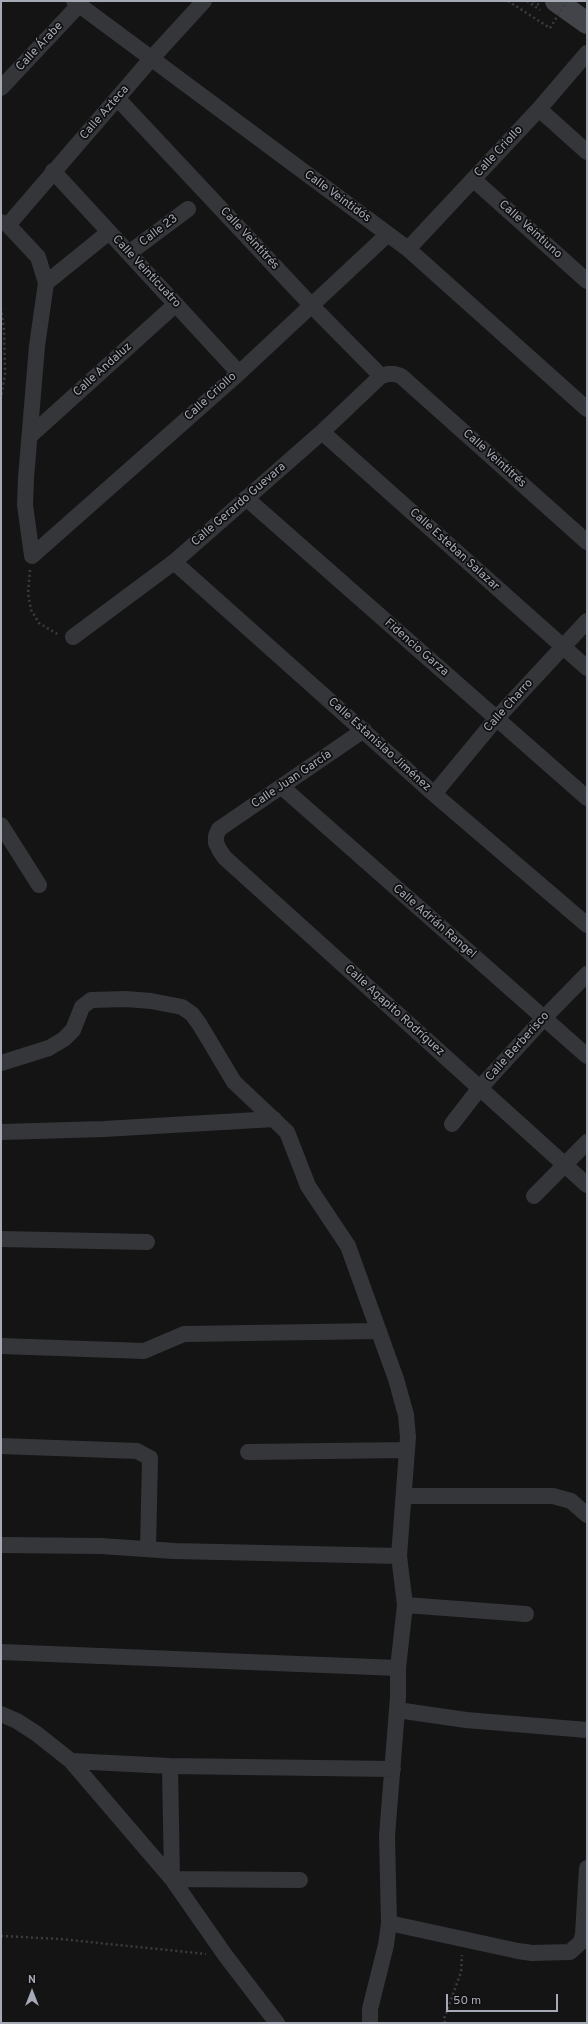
<!DOCTYPE html>
<meta charset="utf-8">
<style>
body{margin:0}
#map{position:relative;width:588px;height:2024px;overflow:hidden;background:#141415;font-family:Overpass,sans-serif}
canvas{display:block}
.frame{position:absolute;inset:0;border:2px solid #a6aab5;pointer-events:none}
.north{position:absolute;left:12px;top:1972px;width:40px;height:40px;-webkit-text-stroke:3px #0f0f10;paint-order:stroke;rotate:0deg;font-size:11px;font-weight:700;line-height:16px;text-align:center;color:#a6aab5}
.north::after{content:'';display:block;margin:auto;width:14px;height:18px;background:#a6aab5;clip-path:polygon(50% 0,100% 100%,50% 72%,0 100%)}
.scale{position:absolute;left:446px;top:1994px;width:112px;height:18px;box-sizing:border-box;border:2px solid #a6aab5;border-top:0;padding-left:5px;font-size:12px;line-height:14px;white-space:nowrap;color:#a6aab5;-webkit-text-stroke:3px #0f0f10;paint-order:stroke}
</style>
<div id="map">
<canvas width="588" height="2024"></canvas>
<div class="frame"></div>
<div class="north">N</div>
<div class="scale">50 m</div>
</div>
<script>
const ctx = document.querySelector('canvas').getContext('2d');
ctx.lineJoin = 'round';
const toPath = rows => new Path2D(rows.map(r => 'M' + r).join(''));
function stroke(path, color, width, dash) { ctx.strokeStyle = color; ctx.lineWidth = width; ctx.lineCap = dash ? 'butt' : 'round'; ctx.setLineDash(dash || []); ctx.stroke(path); }
function label(font, color, halo, rows, align = 'center') {
  ctx.font = font + ' Overpass,sans-serif'; ctx.lineWidth = 3.5; ctx.setLineDash([]); ctx.textBaseline = 'middle'; ctx.strokeStyle = halo; ctx.fillStyle = color; for (const [text, x, y, turn = 0] of rows) {
    ctx.save(); ctx.translate(x, y); ctx.rotate((+turn || 0) * Math.PI / 180); ctx.textAlign = isNaN(turn) ? turn : align; if (halo) ctx.strokeText(text, 0, 0); ctx.fillText(text, 0, 0); ctx.restore();
  }
}
const path = toPath([
 [508,1,550,28],
 [527,1,540,10],
 [533,1,539,5],
 [1,308,4,330,5,374,1,398],
 [30,570,28,593,31,610,39,623,59,635],
 [1,1936,60,1939,206,1954],
 [445,2023,444,2019,461,1972,462,1955]
]);
const street = toPath([
 [74,1,408,249,587,409],
 [1,88,79,5],
 [118,99,312,306,381,376],
 [539,109,587,152],
 [53,171,239,373],
 [474,180,587,281],
 [1,222,8,225,38,257,46,283,37,346,26,478,25,505,32,556],
 [8,225,151,59,204,1],
 [408,249,539,109,587,53],
 [129,253,188,209],
 [46,283,109,232],
 [322,432,587,668],
 [31,435,176,304],
 [246,498,587,798],
 [32,556,239,373,388,234],
 [174,562,434,794,587,925],
 [73,637,174,562,322,432,381,376,388,374,395,374,401,376,587,542],
 [364,730,219,829,216,836,216,843,220,851,225,858,587,1185],
 [282,787,587,1056],
 [434,794,496,719,587,621],
 [1,825,39,885],
 [1,1063,49,1048,64,1039,73,1030,82,1007,91,1000,126,999,151,1001,182,1007,192,1014,200,1025,234,1082,287,1132,308,1186,348,1246,396,1379,406,1415,408,1437,399,1556,405,1605,398,1668,398,1697,387,1836,389,1923,386,1945,370,2009,370,2023],
 [452,1124,479,1089,544,1018,587,974],
 [1,1132,104,1129,274,1119],
 [534,1196,587,1142],
 [1,1239,147,1242],
 [1,1346,144,1351,184,1334,379,1331],
 [1,1446,137,1451,150,1458,148,1549],
 [248,1452,407,1450],
 [404,1496,553,1496,571,1501,587,1515],
 [1,1545,101,1546,174,1551,399,1556],
 [405,1605,526,1614],
 [1,1652,398,1668],
 [397,1710,466,1720,587,1730],
 [1,1714,17,1721,37,1734,71,1761,172,1879,225,1955,277,2023],
 [71,1761,170,1766,393,1769],
 [170,1766,172,1879,300,1880],
 [389,1923,518,1951,532,1953,570,1952,581,1942,583,1934,587,1868]
]);
const secondary = toPath([
 [556,1,587,23]
]);
const pathBridge = toPath([
 [550,28,567,1]
]);
const streetNames = [
 ["Calle Árabe",40,47,-47],
 ["Calle Azteca",105,113,-49],
 ["Calle Criollo",499,152,-47],
 ["Calle Veintidós",337,197,36],
 ["Calle Veintiuno",530,230,42],
 ["Calle 23",159,231,-37],
 ["Calle Veintitrés",249,239,47],
 ["Calle Veinticuatro",146,272,47],
 ["Calle Andaluz",103,370,-42],
 ["Calle Criollo",211,397,-42],
 ["Calle Veintitrés",494,459,42],
 ["Calle Gerardo Guevara",239,505,-41],
 ["Calle Esteban Salazar",454,550,42],
 ["Fidencio Garza",416,648,41],
 ["Calle Charro",509,706,-48],
 ["Calle Estanislao Jiménez",379,745,42],
 ["Calle Juan García",292,780,-34],
 ["Calle Adrián Rangel",434,922,41],
 ["Calle Agapito Rodríguez",394,1011,42],
 ["Calle Berberisco",518,1047,-48]
];
stroke(path, '#3b3c41', 2.5, [2, 3]);
stroke(street, '#35363a', 16);
stroke(secondary, '#43444a', 22);
stroke(pathBridge, '#3b3c41', 2.5, [2, 3]);
label('12px', '#a6aab5', '#0f0f10', streetNames);
</script>
